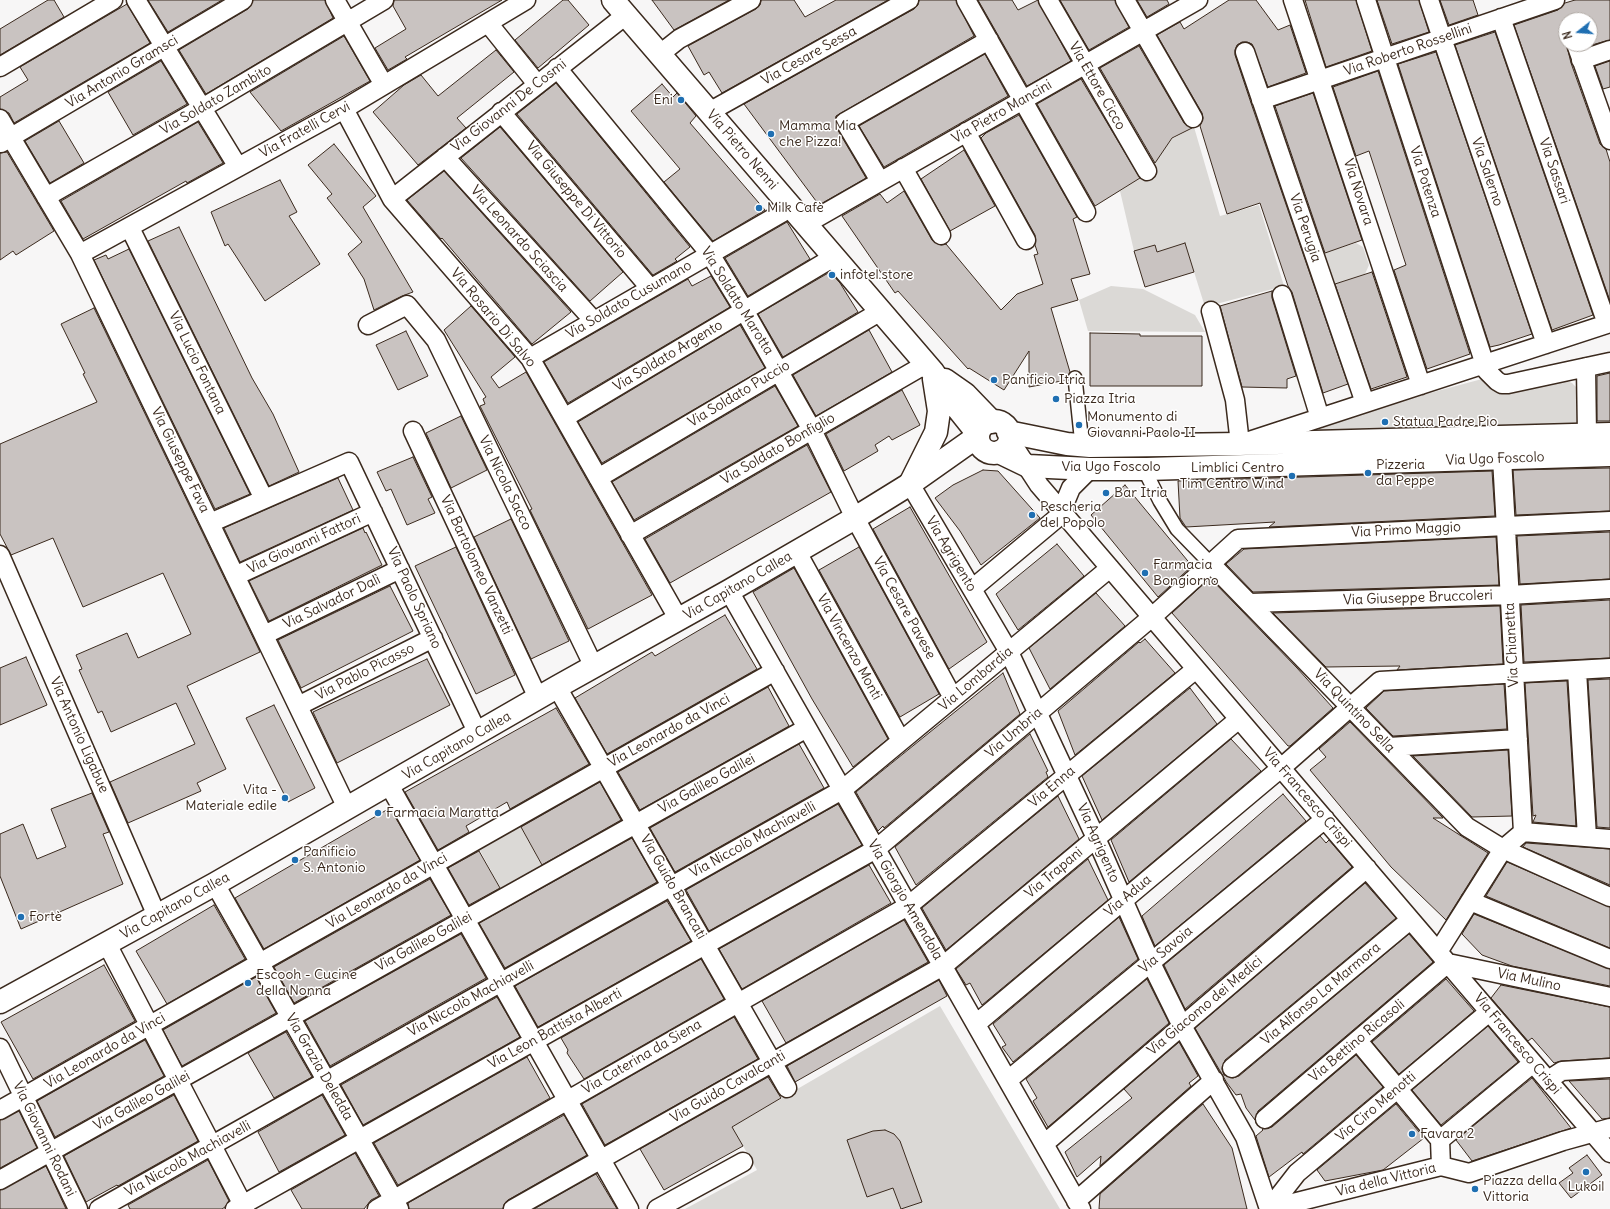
<!DOCTYPE html>
<meta charset="utf-8">
<style>
body{margin:0}
#map{position:relative;width:1610px;height:1209px;overflow:hidden;background:#f7f6f6;font-family:Delius,sans-serif}
canvas{display:block}
.north{position:absolute;left:1558px;top:12px;width:40px;height:40px;box-sizing:border-box;background:#fff;border:1px solid #b1aaa5;border-radius:50%;rotate:253deg;font-size:11px;font-weight:700;line-height:16px;text-align:center;color:#3b2a1e}
.north::after{content:'';display:block;margin:auto;width:14px;height:18px;background:#1f6fb2;clip-path:polygon(50% 0,100% 100%,50% 72%,0 100%)}
</style>
<div id="map">
<canvas width="1610" height="1209"></canvas>
<div class="north">N</div>
</div>
<script>
const ctx = document.querySelector('canvas').getContext('2d');
ctx.lineJoin = 'round';
function fillPath(path, color) { ctx.fillStyle = color; ctx.fill(path, 'evenodd'); }
const toPath = rows => new Path2D(rows.map(r => 'M' + r).join(''));
function stroke(path, color, width, dash) { ctx.strokeStyle = color; ctx.lineWidth = width; ctx.lineCap = dash ? 'butt' : 'round'; ctx.setLineDash(dash || []); ctx.stroke(path); }
function label(font, color, halo, rows, align = 'center') {
  ctx.font = font + ' Delius,sans-serif'; ctx.lineWidth = 3; ctx.setLineDash([]); ctx.textBaseline = 'middle'; ctx.strokeStyle = halo; ctx.fillStyle = color; for (const [text, x, y, turn = 0] of rows) {
    ctx.save(); ctx.translate(x, y); ctx.rotate((+turn || 0) * Math.PI / 180); ctx.textAlign = isNaN(turn) ? turn : align; if (halo) ctx.strokeText(text, 0, 0); ctx.fillText(text, 0, 0); ctx.restore();
  }
}
const green = toPath([
 [1194,127,1220,216,1259,205,1284,286,1205,307,1185,243,1157,252,1155,245,1134,251,1120,191,1143,176,1172,139],
 [1356,243,1363,247,1369,265,1365,274,1335,284,1324,253],
 [1111,286,1143,289,1195,315,1205,332,1088,331,1079,300],
 [1482,379,1496,392,1567,381,1572,383,1577,388,1579,394,1581,424,1309,442,1320,428,1393,403],
 [518,822,543,868,502,891,477,845],
 [940,1006,1060,1209,685,1209,757,1170,732,1127]
]);
const building = toPath([
 [48,0,54,0,64,17,0,55,0,29,48,0],
 [148,0,222,0,168,32,148,0],
 [253,0,325,0,333,18,206,94,179,50,248,9,253,0],
 [394,0,502,0,405,57,407,59,388,70,375,48,406,29,393,6,394,0],
 [563,0,568,0,589,25,538,68,515,40,563,0],
 [652,0,729,0,674,30,652,0],
 [761,0,794,0,805,17,836,0,888,0,722,93,709,72,704,75,688,46,756,9,760,5,761,0],
 [919,0,956,0,974,36,836,116,835,122,836,127,866,178,819,205,744,104,914,9,918,5,919,0],
 [978,0,1012,0,1018,10,1038,0,1071,61,1027,86,978,0],
 [1060,0,1115,0,1129,27,1089,50,1060,0],
 [1137,0,1167,0,1169,4,1147,17,1137,0],
 [1229,0,1256,0,1278,30,1290,25,1306,73,1268,87,1252,44,1247,42,1242,42,1237,45,1235,50,1235,55,1251,103,1348,384,1323,393,1292,292,1288,286,1260,203,1227,214,1200,126,1203,118,1202,113,1157,35,1180,22,1184,29,1229,0],
 [1305,0,1356,0,1372,51,1326,67,1305,0],
 [1377,0,1419,0,1429,32,1392,44,1377,0],
 [1440,0,1473,0,1478,15,1449,25,1440,0],
 [1575,0,1610,0,1610,40,1588,46,1587,44,1590,44,1590,20,1566,20,1566,42,1571,63,1600,144,1606,149,1610,162,1610,301,1514,25,1558,10,1565,3,1575,0],
 [127,4,150,43,14,123,9,113,0,109,0,97,28,80,20,67,127,4],
 [1495,32,1593,315,1552,330,1455,45,1495,32],
 [344,36,370,81,281,131,250,92,344,36],
 [1139,46,1184,123,1192,128,1172,138,1155,163,1100,68,1139,46],
 [496,50,514,72,457,118,466,128,418,165,373,112,404,85,421,75,438,96,496,50],
 [1436,52,1532,334,1499,345,1490,347,1398,64,1436,52],
 [985,54,1008,96,884,167,859,126,985,54],
 [161,61,187,104,133,135,108,92,161,61],
 [1610,61,1610,87,1603,89,1595,66,1610,61],
 [1378,71,1470,354,1427,369,1394,270,1406,265,1369,151,1356,156,1333,87,1378,71],
 [1081,79,1140,178,1095,206,1037,104,1081,79],
 [556,83,690,247,675,259,677,261,653,275,517,114,556,83],
 [662,84,673,97,677,93,696,116,690,123,765,210,713,241,664,182,680,169,631,111,662,84],
 [1313,93,1362,240,1325,253,1275,106,1313,93],
 [1019,115,1077,217,1073,219,1090,274,1071,279,1078,300,1051,308,1070,372,1067,380,1029,387,1029,351,1004,390,969,368,968,369,898,291,895,293,842,216,880,194,887,203,904,191,932,240,941,245,946,244,1001,310,1017,294,1043,284,1034,255,1038,254,1035,245,1035,235,981,138,986,133,1019,115],
 [59,121,84,163,50,183,25,141,59,121],
 [198,122,223,163,187,183,186,181,83,239,61,201,198,122],
 [500,127,623,272,590,301,461,158,500,127],
 [334,144,376,196,363,207,413,292,402,296,374,310,364,279,348,254,362,242,327,198,332,194,308,165,334,144],
 [964,150,995,206,950,231,921,179,964,150],
 [7,152,54,231,16,255,13,251,0,260,0,153,7,152],
 [444,171,571,312,532,344,442,238,441,239,407,200,444,171],
 [280,180,297,212,289,216,320,264,265,301,228,244,225,246,211,212,280,180],
 [787,222,810,259,748,296,725,258,787,222],
 [179,227,252,378,273,414,299,472,269,486,148,241,179,227],
 [1185,243,1194,272,1145,287,1134,251,1155,245,1157,252,1185,243],
 [129,249,250,494,215,509,94,260,106,255,108,259,129,249],
 [830,272,840,283,858,312,783,357,758,314,830,272],
 [1372,272,1407,377,1371,389,1335,284,1372,272],
 [711,276,730,307,568,403,544,362,688,279,692,286,711,276],
 [1272,291,1272,298,1296,376,1287,379,1287,388,1242,387,1220,306,1272,291],
 [471,306,515,357,491,377,499,388,526,372,652,595,588,629,530,510,532,509,480,406,485,404,483,399,486,397,444,330,471,306],
 [94,308,260,652,187,686,226,769,197,783,201,791,128,823,110,782,195,744,176,703,111,732,102,711,98,713,79,670,82,669,76,655,127,633,138,658,191,634,163,573,83,607,53,538,11,555,0,534,0,444,97,402,83,374,85,373,61,324,94,308],
 [740,325,765,368,602,463,578,422,740,325],
 [869,330,892,372,816,416,793,375,869,330],
 [406,331,428,376,398,390,376,345,406,331],
 [1090,333,1140,334,1140,336,1202,336,1202,386,1090,386,1090,333],
 [1610,373,1610,421,1597,421,1597,376,1610,373],
 [775,386,798,426,634,520,612,482,775,386],
 [902,390,920,425,892,440,889,436,875,445,878,451,844,471,826,434,902,390],
 [461,416,487,470,451,488,426,433,461,416],
 [807,445,831,492,670,583,645,539,807,445],
 [413,457,432,497,428,499,435,513,407,525,391,489,386,491,377,472,413,457],
 [1610,468,1610,511,1516,515,1513,470,1610,468],
 [983,470,998,471,1040,518,981,565,960,531,935,498,953,485,983,470],
 [1492,471,1495,516,1269,527,1275,522,1186,527,1180,518,1178,481,1492,471],
 [338,478,353,510,240,562,224,528,338,478],
 [1125,485,1192,566,1158,597,1091,515,1125,485],
 [910,507,987,642,949,669,873,529,910,507],
 [511,519,569,641,531,659,474,537,511,519],
 [363,528,365,533,366,532,382,565,269,621,249,581,363,528],
 [1610,532,1610,579,1520,584,1517,536,1610,532],
 [1496,537,1499,585,1253,592,1226,564,1244,549,1496,537],
 [1057,544,1084,576,1018,630,996,594,1057,544],
 [456,547,515,675,476,694,415,566,456,547],
 [859,547,939,694,900,717,819,570,859,547],
 [794,568,888,739,853,767,812,699,753,592,794,568],
 [1210,578,1297,668,1333,708,1290,746,1288,746,1172,613,1210,578],
 [390,586,413,631,301,688,278,640,390,586],
 [1096,593,1125,626,1050,689,1029,648,1096,593],
 [1610,600,1610,658,1524,662,1521,605,1610,600],
 [1500,606,1503,664,1397,670,1400,666,1326,667,1273,613,1500,606],
 [725,615,757,669,607,754,575,698,652,652,655,656,725,615],
 [1145,639,1175,673,1075,755,1058,711,1139,642,1140,643,1145,639],
 [26,657,47,705,0,725,0,668,26,657],
 [427,659,450,705,337,763,313,712,427,659],
 [1003,673,1020,714,884,828,883,826,878,831,856,792,1003,673],
 [1610,679,1610,828,1597,827,1588,680,1610,679],
 [1567,681,1576,826,1533,822,1536,815,1533,816,1525,683,1567,681],
 [1504,684,1507,729,1393,736,1366,708,1384,691,1504,684],
 [768,687,789,726,640,810,618,772,768,687],
 [1190,688,1217,724,1102,820,1082,776,1190,688],
 [274,705,315,788,288,802,246,718,274,705],
 [556,708,589,764,510,809,507,802,466,826,469,832,438,850,405,792,556,708],
 [1350,722,1443,818,1433,818,1488,853,1446,920,1391,867,1310,770,1326,757,1319,749,1350,722],
 [1030,734,1048,771,1046,772,1048,777,916,885,895,847,1030,734],
 [1231,739,1261,771,1129,882,1111,840,1231,739],
 [799,744,824,788,675,872,650,828,799,744],
 [1508,750,1512,816,1472,817,1413,756,1508,750],
 [600,782,621,820,542,865,521,827,600,782],
 [92,793,109,832,103,834,123,884,21,929,0,876,0,834,23,824,37,859,66,847,51,809,92,793],
 [1283,794,1306,821,1155,946,1142,916,1283,794],
 [1058,796,1079,839,946,950,922,908,1058,796],
 [838,804,862,845,709,931,686,890,838,804],
 [390,808,420,860,264,949,235,898,390,808],
 [1320,836,1326,843,1329,840,1352,867,1185,1009,1164,965,1320,836],
 [632,838,657,882,505,968,479,923,632,838],
 [1526,843,1610,849,1610,885,1523,847,1526,843],
 [479,851,500,888,469,905,448,868,479,851],
 [1088,859,1108,900,982,1005,970,983,966,985,956,969,1088,859],
 [1507,862,1610,907,1610,948,1486,896,1507,862],
 [869,865,891,903,742,989,719,949,869,865],
 [430,879,451,915,294,1003,274,967,430,879],
 [1365,883,1396,918,1225,1060,1222,1069,1224,1075,1233,1078,1239,1076,1409,934,1433,962,1258,1111,1255,1120,1246,1108,1241,1094,1236,1095,1227,1083,1195,1028,1365,883],
 [667,901,691,941,538,1027,515,986,667,901],
 [214,905,245,959,167,1004,136,951,214,905],
 [1474,914,1610,969,1610,986,1512,966,1482,955,1462,934,1474,914],
 [1119,917,1138,959,1013,1062,1002,1047,1006,1045,993,1024,1119,917],
 [904,920,928,962,786,1043,762,1001,904,920],
 [461,934,486,978,330,1066,305,1021,461,934],
 [701,959,724,999,584,1079,567,1053,568,1050,561,1038,701,959],
 [104,965,135,1021,33,1079,1,1022,104,965],
 [256,977,276,1013,182,1066,163,1030,256,977],
 [1147,979,1169,1023,1048,1127,1033,1101,1037,1098,1026,1079,1147,979],
 [1446,979,1474,1011,1399,1074,1372,1042,1446,979],
 [939,980,947,996,795,1082,787,1066,939,980],
 [1501,985,1610,1007,1610,1058,1561,1061,1554,1063,1532,1038,1528,1041,1491,998,1501,985],
 [497,997,520,1037,363,1125,341,1085,497,997],
 [734,1017,758,1059,605,1145,582,1104,734,1017],
 [1488,1026,1518,1062,1441,1125,1412,1090,1488,1026],
 [286,1032,312,1077,274,1098,248,1053,286,1032],
 [145,1040,164,1076,55,1137,37,1101,145,1040],
 [1179,1042,1198,1076,1189,1083,1191,1086,1100,1166,1101,1156,1077,1177,1065,1152,1132,1098,1124,1089,1179,1042],
 [1356,1055,1383,1087,1303,1154,1302,1152,1269,1177,1256,1136,1263,1130,1262,1129,1272,1127,1356,1055],
 [527,1057,550,1098,398,1185,374,1143,527,1057],
 [768,1077,781,1098,732,1127,743,1146,664,1190,640,1149,768,1077],
 [1532,1078,1571,1128,1472,1161,1456,1140,1532,1078],
 [1610,1079,1610,1118,1602,1119,1569,1081,1610,1079],
 [174,1095,198,1141,118,1186,117,1185,86,1202,64,1156,174,1095],
 [322,1095,345,1135,279,1172,258,1132,322,1095],
 [1203,1104,1232,1148,1247,1209,1099,1209,1100,1194,1203,1104],
 [1396,1104,1424,1138,1383,1170,1325,1181,1317,1170,1396,1104],
 [19,1111,37,1148,0,1168,0,1120,19,1111],
 [564,1115,587,1155,508,1200,504,1204,503,1209,409,1209,408,1203,564,1115],
 [885,1130,894,1134,900,1141,922,1202,901,1209,893,1188,867,1197,847,1140,873,1131,885,1130],
 [355,1153,379,1196,371,1200,364,1209,302,1209,291,1190,355,1153],
 [1587,1155,1602,1175,1571,1198,1559,1183,1573,1173,1569,1168,1587,1155],
 [208,1160,229,1201,225,1207,222,1209,130,1209,128,1205,208,1160],
 [46,1166,66,1209,0,1209,0,1190,46,1166],
 [596,1174,617,1209,534,1209,596,1174]
]);
const pedestrian = toPath([
 [1075,378,1082,445],
 [1147,469,1147,475,1160,501,1177,529,1211,564]
]);
const minor = toPath([
 [136,0,238,167],
 [335,0,384,85],
 [966,0,1086,212],
 [1048,0,1147,171],
 [1125,0,1193,118],
 [1293,0,1421,385],
 [1366,0,1487,371,1497,381,1502,384,1508,384,1610,362],
 [1429,0,1546,344],
 [1501,18,1607,324],
 [488,23,537,84],
 [1576,44,1610,140],
 [1245,52,1365,403],
 [660,54,679,39,751,0],
 [1581,60,1610,50],
 [0,67,113,0],
 [557,68,710,254,744,310,812,430,855,518,953,698],
 [1261,100,1555,0],
 [344,109,392,199,530,358,679,620],
 [501,112,650,288],
 [709,112,909,0],
 [0,119,80,254,347,808],
 [966,132,1026,240],
 [1,143,243,0],
 [445,157,594,321],
 [903,168,941,235],
 [880,181,845,122,989,40],
 [46,197,202,108,384,0],
 [392,199,626,15],
 [806,224,1198,0],
 [130,228,264,499],
 [80,254,344,109,526,0],
 [1282,295,1320,418],
 [1211,311,1235,400,1240,444,1610,323],
 [368,325,407,305,436,340,594,667],
 [530,358,792,207],
 [1586,367,1587,435],
 [564,418,834,257],
 [413,431,538,698],
 [1009,439,1039,485,1610,1153],
 [1502,458,1523,832],
 [598,478,881,311],
 [910,484,1009,652,1096,838,1151,963,1182,1026,1245,1137,1269,1209],
 [210,523,349,462,478,734],
 [630,535,926,364],
 [797,552,901,741],
 [0,555,157,916],
 [1211,564,1467,827,1503,849,1610,897],
 [235,576,373,512],
 [972,589,1063,513,1066,500,1071,488,1090,469],
 [729,591,1081,1209],
 [1250,603,1510,595,1610,589],
 [264,635,400,569],
 [1577,671,1587,837],
 [557,687,787,1088],
 [298,706,433,638],
 [1389,747,1518,739],
 [389,785,629,1209],
 [215,884,399,1209],
 [1470,901,1610,959],
 [107,944,245,1209],
 [1438,952,1503,849,1523,832,1610,839],
 [976,1024,1281,768,1380,681,1610,668],
 [1358,1041,1440,1140,1441,1166],
 [0,1048,78,1209],
 [1232,1068,1410,920],
 [1008,1080,1325,819],
 [1548,1080,1562,1071,1610,1068],
 [0,1110,775,671],
 [1265,1119,1448,963,1610,997],
 [1440,1140,1533,1063],
 [1044,1144,1367,868],
 [0,1180,807,728],
 [1076,1201,1214,1080],
 [99,1209,842,790,1110,568],
 [235,1209,876,849,1152,617,1238,539,1610,521],
 [377,1209,908,906,1196,669],
 [513,1209,943,966,1239,719],
 [657,1209,743,1162],
 [1269,1209,1441,1166,1469,1173,1563,1141,1610,1128],
 [1269,1209,1297,1173,1489,1012]
]);
const secondary = toPath([
 [613,0,933,372,958,409,978,434],
 [945,380,965,394,992,422],
 [910,484,936,432,939,411,934,379]
]);
const primary = toPath([
 '978 437a16 16 0 1 1 32 0a16 16 0 1 1-32 0Z',
 [1008,432,1067,444,1090,446,1240,444,1610,434],
 [999,452,1028,466,1090,469,1147,469,1610,455],
 [0,1002,215,884,557,687,729,591,855,518,910,484,978,436]
]);
const markers = [
 [681,100,4,"#1f6fb2"],
 [771,134,4,"#1f6fb2"],
 [759,208,4,"#1f6fb2"],
 [832,275,4,"#1f6fb2"],
 [994,380,4,"#1f6fb2"],
 [1056,399,4,"#1f6fb2"],
 [1385,422,4,"#1f6fb2"],
 [1079,425,4,"#1f6fb2"],
 [1368,473,4,"#1f6fb2"],
 [1292,476,4,"#1f6fb2"],
 [1106,493,4,"#1f6fb2"],
 [1032,515,4,"#1f6fb2"],
 [1145,573,4,"#1f6fb2"],
 [285,798,4,"#1f6fb2"],
 [378,813,4,"#1f6fb2"],
 [295,860,4,"#1f6fb2"],
 [21,917,4,"#1f6fb2"],
 [248,983,4,"#1f6fb2"],
 [1412,1134,4,"#1f6fb2"],
 [1586,1172,4,"#1f6fb2"],
 [1475,1189,4,"#1f6fb2"]
];
const streetNames = [
 ["Via Roberto Rossellini",1408,50,-19],
 ["Via Cesare Sessa",809,56,-29],
 ["Via Antonio Gramsci",122,72,-31],
 ["Via Ettore Cicco",1097,86,60],
 ["Via Soldato Zambito",216,100,-30],
 ["Via Giovanni De Cosmi",509,106,-38],
 ["Via Pietro Mancini",1002,112,-30],
 ["Via Fratelli Cervi",305,130,-29],
 ["Via Pietro Nenni",742,150,49],
 ["Via Sassari",1554,171,71],
 ["Via Salerno",1487,172,71],
 ["Via Potenza",1425,182,72],
 ["Via Novara",1358,192,72],
 ["Via Giuseppe Di Vittorio",576,200,50],
 ["Via Perugia",1305,228,71],
 ["Via Leonardo Sciascia",519,239,48],
 ["Via Soldato Cusumano",629,300,-30],
 ["Via Soldato Marotta",737,301,58],
 ["Via Rosario Di Salvo",493,318,50],
 ["Via Soldato Argento",668,356,-31],
 ["Via Lucio Fontana",197,363,64],
 ["Via Soldato Puccio",739,394,-31],
 ["Via Soldato Bonfiglio",778,449,-30],
 ["Via Ugo Foscolo",1495,459,-2],
 ["Via Giuseppe Fava",180,460,64],
 ["Via Ugo Foscolo",1111,467],
 ["Via Nicola Sacco",505,483,64],
 ["Via Primo Maggio",1406,530,-3],
 ["Via Giovanni Fattori",304,544,-25],
 ["Via Agrigento",951,554,59],
 ["Via Bartolomeo Vanzetti",476,565,65],
 ["Via Capitano Callea",738,586,-30],
 ["Via Paolo Spriano",414,598,65],
 ["Via Giuseppe Bruccoleri",1418,598,-2],
 ["Via Salvador Dalì",332,602,-26],
 ["Via Cesare Pavese",904,608,61],
 ["Via Chianetta",1512,645,-93],
 ["Via Vincenzo Monti",849,647,61],
 ["Via Pablo Picasso",365,672,-27],
 ["Via Lombardia",976,679,-40],
 ["Via Quintino Sella",1354,711,46],
 ["Via Leonardo da Vinci",669,731,-29],
 ["Via Umbria",1014,733,-40],
 ["Via Antonio Ligabue",79,735,66],
 ["Via Capitano Callea",457,746,-30],
 ["Via Galileo Galilei",707,784,-29],
 ["Via Enna",1052,787,-40],
 ["Via Francesco Crispi",1307,798,49],
 ["Via Niccolò Machiavelli",753,840,-29],
 ["Via Agrigento",1098,843,66],
 ["Via Trapani",1054,873,-40],
 ["Via Guido Brancati",673,887,60],
 ["Via Leonardo da Vinci",387,891,-30],
 ["Via Adua",1128,896,-40],
 ["Via Giorgio Amendola",905,900,60],
 ["Via Capitano Callea",175,906,-29],
 ["Via Galileo Galilei",424,942,-29],
 ["Via Savoia",1166,950,-40],
 ["Via Mulino",1529,980,12],
 ["Via Alfonso La Marmora",1321,994,-40],
 ["Via Niccolò Machiavelli",471,999,-29],
 ["Via Giacomo dei Medici",1205,1006,-40],
 ["Via Leon Battista Alberti",555,1029,-29],
 ["Via Bettino Ricasoli",1357,1041,-40],
 ["Via Francesco Crispi",1517,1044,50],
 ["Via Leonardo da Vinci",105,1051,-30],
 ["Via Caterina da Siena",642,1057,-30],
 ["Via Grazia Deledda",319,1067,60],
 ["Via Guido Cavalcanti",728,1087,-30],
 ["Via Galileo Galilei",142,1101,-29],
 ["Via Ciro Menotti",1376,1107,-40],
 ["Via Giovanni Rodani",44,1139,64],
 ["Via Niccolò Machiavelli",188,1159,-29],
 ["Via della Vittoria",1386,1180,-14]
];
const poiNames = [
 ["Eni",673,100,"right"],
 ["Mamma Mia",779,126],
 ["che Pizza!",779,142],
 ["Milk Cafè",767,208],
 ["infotel.store",840,275],
 ["Panificio Itria",1002,380],
 ["Piazza Itria",1064,399],
 ["Monumento di",1087,417],
 ["Giovanni Paolo II",1087,433],
 ["Statua Padre Pio",1393,422],
 ["Pizzeria",1376,465],
 ["da Peppe",1376,481],
 ["Limblici Centro",1284,468,"right"],
 ["Tim Centro Wind",1284,484,"right"],
 ["Bar Itria",1114,493],
 ["Pescheria",1040,507],
 ["del Popolo",1040,523],
 ["Farmacia",1153,565],
 ["Bongiorno",1153,581],
 ["Vita -",277,790,"right"],
 ["Materiale edile",277,806,"right"],
 ["Farmacia Maratta",386,813],
 ["Panificio",303,852],
 ["S. Antonio",303,868],
 ["Fortè",29,917],
 ["Escooh - Cucine",256,975],
 ["della Nonna",256,991],
 ["Favara 2",1420,1134],
 ["Piazza della",1483,1181],
 ["Vittoria",1483,1197],
 ["Lukoil",1586,1187,"center"]
];
fillPath(green, '#dbd9d6');
fillPath(building, '#c9c3c1');
stroke(building, '#3b2a1e', 1);
stroke(pedestrian, '#3b2a1e', 16);
stroke(minor, '#3b2a1e', 21);
stroke(secondary, '#3b2a1e', 25);
stroke(primary, '#3b2a1e', 25);
stroke(pedestrian, '#fff', 13);
stroke(minor, '#fff', 18);
stroke(secondary, '#fff', 22);
stroke(primary, '#fff', 22);
for (const [x, y, r, color] of markers) { const dot = new Path2D(); dot.arc(x, y, r, 0, 2 * Math.PI); ctx.fillStyle = color; ctx.fill(dot); stroke(dot, '#fff', 1.5); }
label('14px', '#3b2a1e', '#fff', streetNames);
label('14px', '#3b2a1e', '#fff', poiNames, 'left');
</script>
